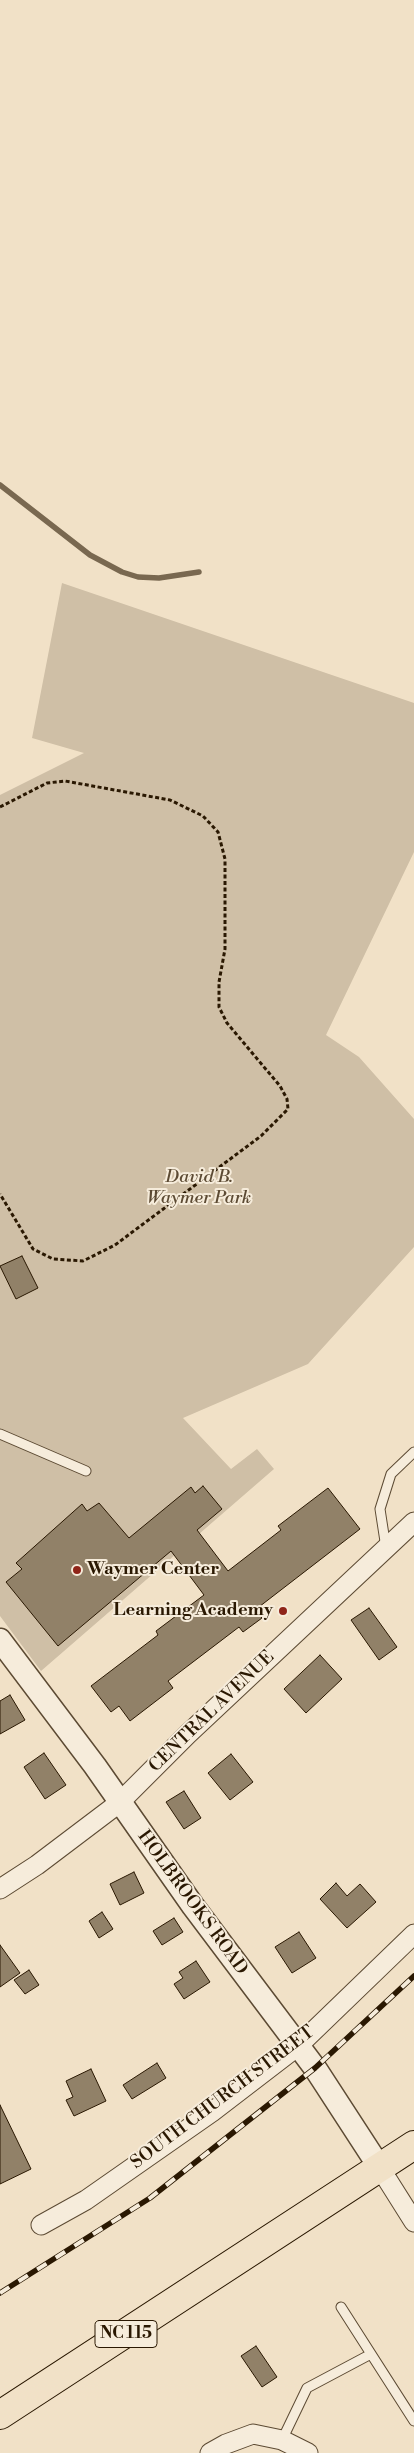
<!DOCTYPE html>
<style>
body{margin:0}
canvas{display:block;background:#f1e1c7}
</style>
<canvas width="414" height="2453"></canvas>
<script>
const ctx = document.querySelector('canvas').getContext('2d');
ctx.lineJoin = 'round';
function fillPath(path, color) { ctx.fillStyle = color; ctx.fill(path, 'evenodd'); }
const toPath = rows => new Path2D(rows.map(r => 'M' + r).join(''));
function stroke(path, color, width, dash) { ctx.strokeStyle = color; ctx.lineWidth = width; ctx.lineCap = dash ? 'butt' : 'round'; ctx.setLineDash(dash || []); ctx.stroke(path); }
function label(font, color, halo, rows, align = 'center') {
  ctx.font = font + ' "Libre Bodoni",serif'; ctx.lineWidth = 4; ctx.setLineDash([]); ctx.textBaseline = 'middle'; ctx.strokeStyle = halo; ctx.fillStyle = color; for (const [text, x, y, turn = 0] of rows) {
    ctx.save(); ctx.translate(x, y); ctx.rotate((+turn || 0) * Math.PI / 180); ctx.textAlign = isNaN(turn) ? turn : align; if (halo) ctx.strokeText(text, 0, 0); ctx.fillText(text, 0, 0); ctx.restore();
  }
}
const green = toPath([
 [62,583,414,703,414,852,326,1035,359,1057,414,1119,414,1247,308,1364,183,1418,231,1469,257,1449,274,1469,41,1671,0,1616,0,795,84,753,32,738]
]);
const stream = toPath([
 [0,485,90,555,122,572,138,577,159,578,199,572]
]);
const building = toPath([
 [22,1256,38,1288,16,1299,0,1266,22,1256],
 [203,1486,222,1509,197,1530,228,1571,281,1530,278,1526,328,1488,360,1529,255,1610,262,1618,243,1632,239,1627,168,1681,173,1688,130,1721,119,1706,111,1712,91,1686,158,1635,156,1631,204,1595,171,1551,58,1646,6,1582,22,1569,16,1563,82,1504,87,1511,99,1503,129,1538,191,1487,195,1493,203,1486],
 [369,1608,397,1647,379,1660,351,1620,369,1608],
 [320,1655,342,1679,306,1713,284,1689,320,1655],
 [10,1695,25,1720,0,1734,0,1701,10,1695],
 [44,1753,66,1785,45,1799,24,1767,44,1753],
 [231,1754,253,1782,230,1800,208,1773,231,1754],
 [184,1791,201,1818,184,1829,166,1802,184,1791],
 [134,1872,144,1893,120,1905,110,1884,134,1872],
 [336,1883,347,1896,360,1884,376,1902,347,1928,320,1899,336,1883],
 [102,1912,113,1929,99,1938,89,1921,102,1912],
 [174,1918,183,1932,162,1945,153,1931,174,1918],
 [299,1932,316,1958,292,1973,275,1947,299,1932],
 [0,1945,20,1973,0,1987,0,1945],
 [196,1961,210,1982,184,1999,174,1984,183,1978,179,1972,196,1961],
 [29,1970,39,1985,25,1994,14,1980,29,1970],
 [157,2063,166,2078,132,2099,123,2085,157,2063],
 [91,2069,106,2101,74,2116,66,2100,73,2097,66,2081,91,2069],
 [0,2105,31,2169,0,2184,0,2105],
 [256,2346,277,2377,262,2387,241,2356,256,2346]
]);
const path = toPath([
 [0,807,47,783,65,781,170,800,203,816,218,832,225,859,225,949,219,982,219,1007,227,1023,280,1086,287,1099,288,1109,261,1136,115,1245,83,1261,53,1259,33,1249,0,1194]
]);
const service = toPath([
 [0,1434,86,1471],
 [386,1548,380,1509,391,1474,414,1452],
 [341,2307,414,2421],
 [282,2440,307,2388,371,2354]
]);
const minor = toPath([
 [0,1889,37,1865,119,1803,188,1734,414,1522],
 [380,2168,414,2222],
 [41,2225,86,2200,212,2112,298,2046,414,1934],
 [210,2453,226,2444,253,2434,282,2440,308,2453]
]);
const tertiary = toPath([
 [0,1640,95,1766,193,1906,315,2068,380,2168]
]);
const primary = toPath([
 [0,2415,414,2145]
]);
const rail = toPath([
 [0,2293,150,2198,315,2068,414,1976]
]);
const markers = [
 [77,1570,5,"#8f2418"],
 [283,1611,5,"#8f2418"]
];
const shields = [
 [126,2334,62]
];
const shieldNames = [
 ["NC 115",126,2334]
];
const parkNames = [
 ["David B.",199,1178],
 ["Waymer Park",199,1199]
];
const poiNames = [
 ["Waymer Center",87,1570],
 ["Learning Academy",273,1611,"right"]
];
const streetNames = [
 ["CENTRAL AVENUE",212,1712,-44],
 ["HOLBROOKS ROAD",192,1903,54],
 ["SOUTH CHURCH STREET",223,2098,-37]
];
fillPath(green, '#cfbfa6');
stroke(stream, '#796850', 5.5);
fillPath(building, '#918168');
stroke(building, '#2a1802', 1);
stroke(service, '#5c4a33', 11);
stroke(minor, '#5c4a33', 21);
stroke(tertiary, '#5c4a33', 25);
stroke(primary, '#2a1802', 30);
stroke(path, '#2a1802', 3, [4, 2.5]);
stroke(service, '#f6ecdb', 9);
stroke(minor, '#f6ecdb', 19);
stroke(tertiary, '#f6ecdb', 22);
stroke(primary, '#f1e1c7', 28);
stroke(rail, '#2a1802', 5.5);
stroke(rail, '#f6ecdb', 4, [11]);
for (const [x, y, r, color] of markers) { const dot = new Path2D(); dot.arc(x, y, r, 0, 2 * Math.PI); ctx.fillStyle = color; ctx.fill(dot); stroke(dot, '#f6ecdb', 2); }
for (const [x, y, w] of shields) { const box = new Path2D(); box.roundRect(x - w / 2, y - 13.5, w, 27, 4); ctx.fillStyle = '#f6ecdb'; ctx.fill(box); stroke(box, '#2a1802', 1); }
label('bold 16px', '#2a1802', null, shieldNames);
label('italic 18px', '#5c4a33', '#f6ecdb', parkNames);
label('bold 18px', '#2a1802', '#f6ecdb', poiNames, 'left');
label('18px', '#2a1802', '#f6ecdb', streetNames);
</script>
